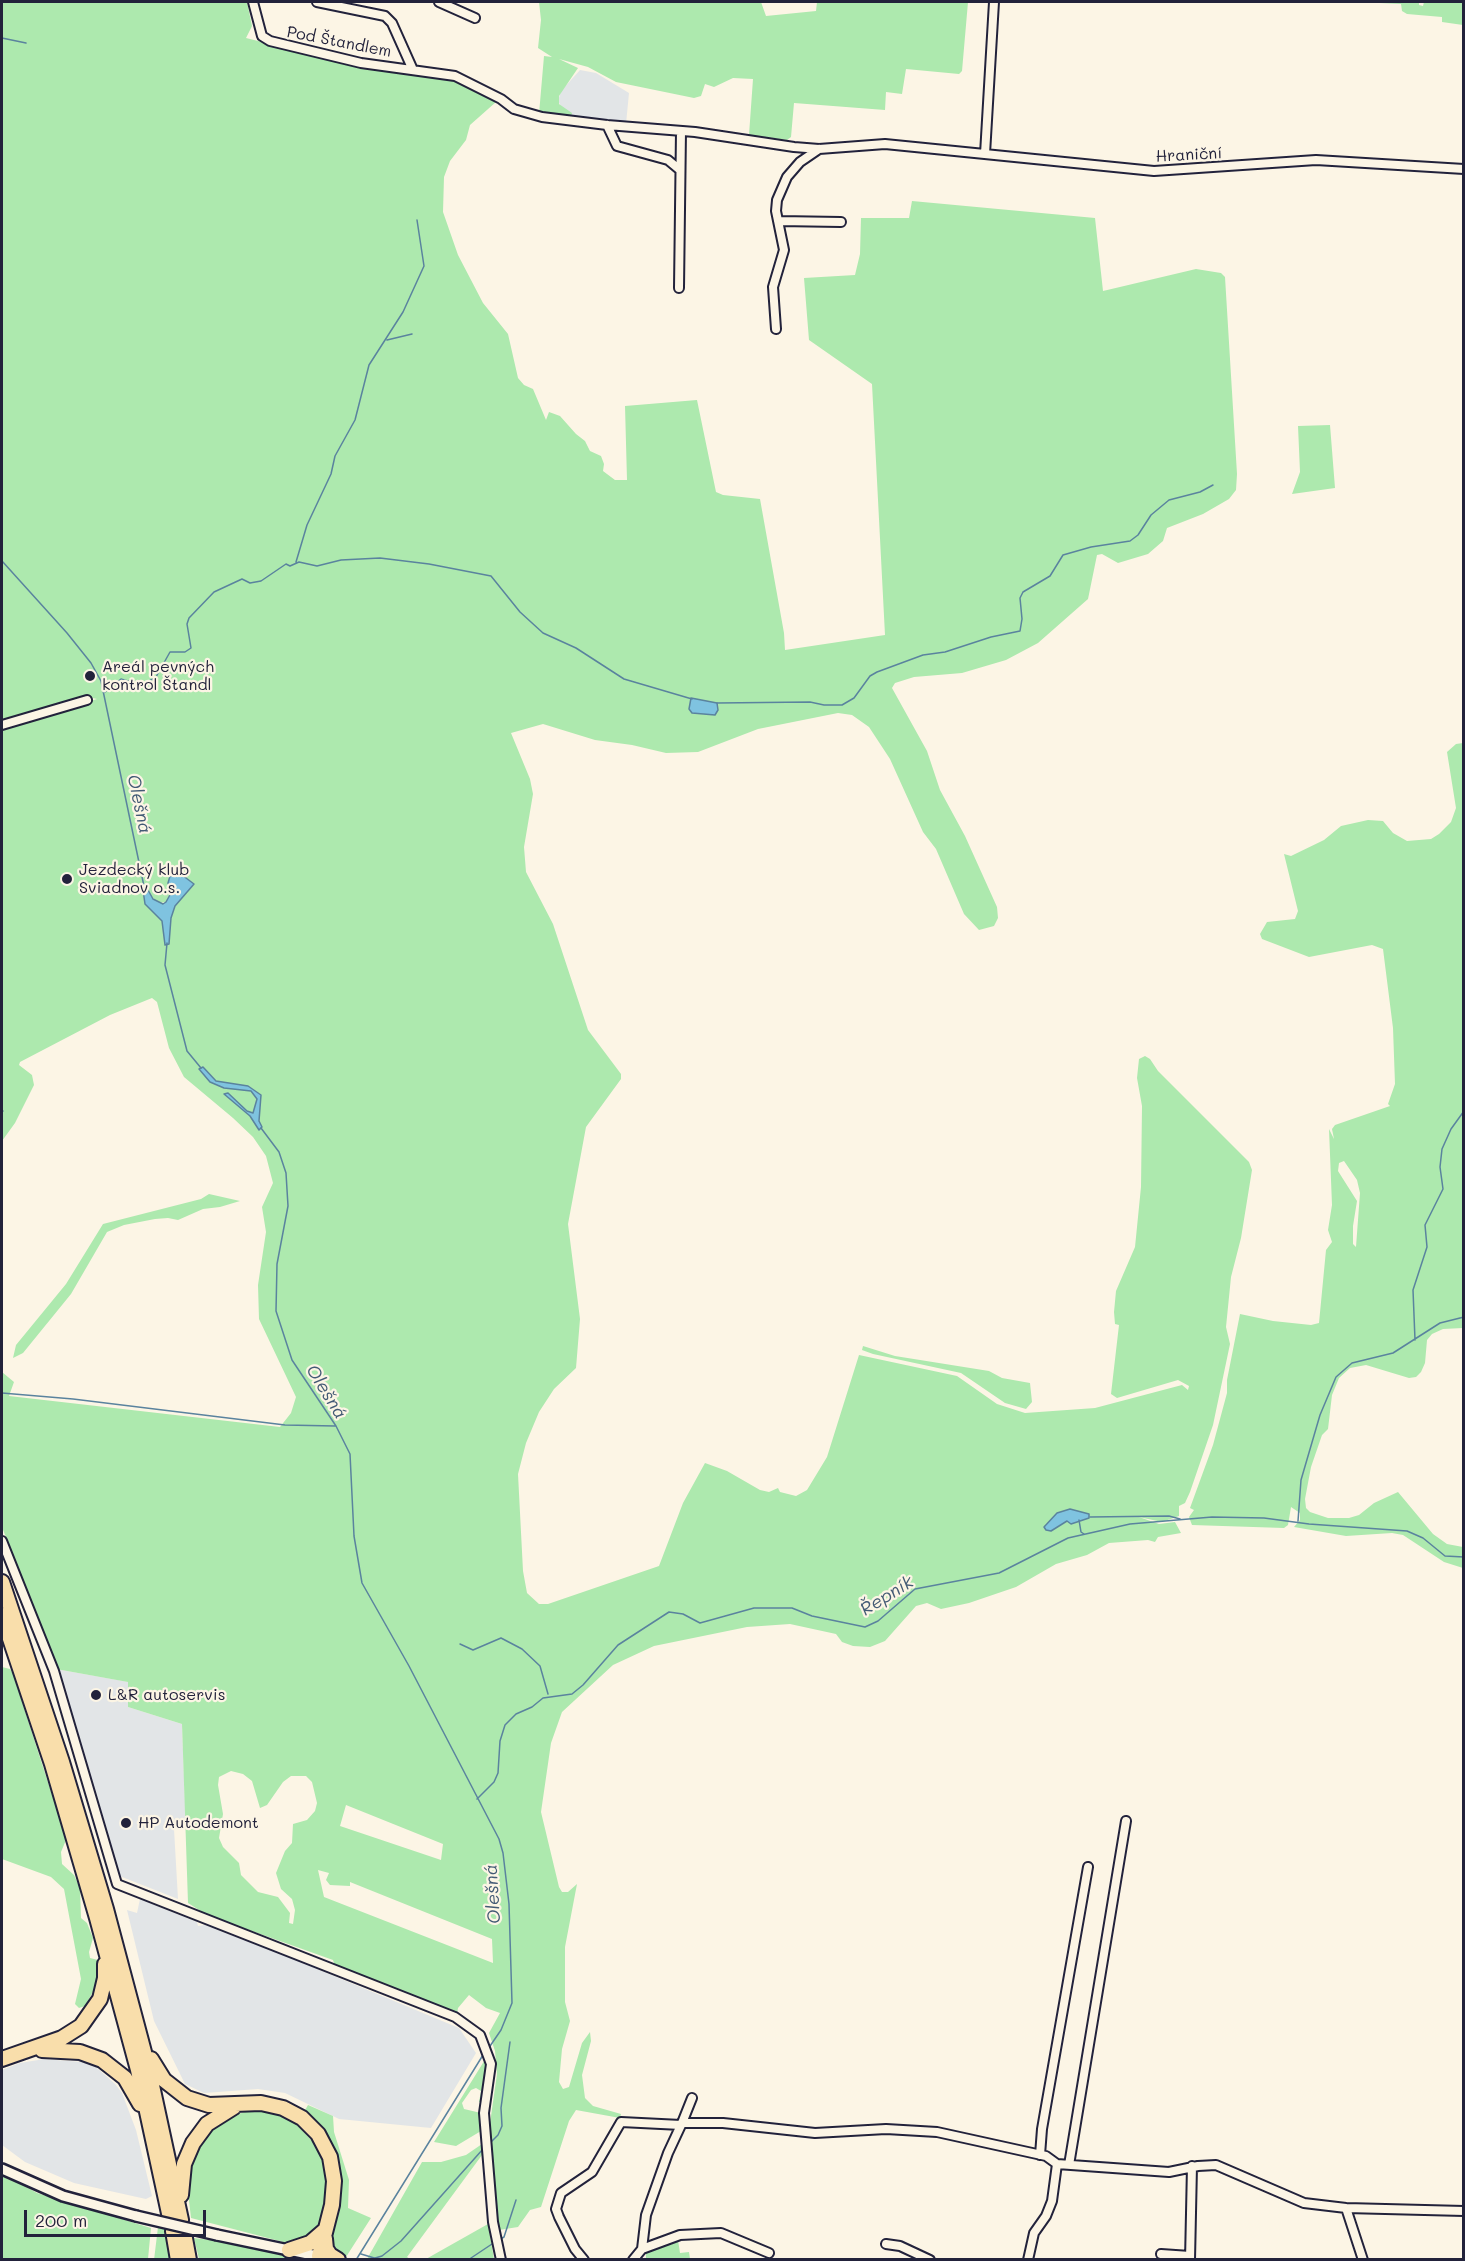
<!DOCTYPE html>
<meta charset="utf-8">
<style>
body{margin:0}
#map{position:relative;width:1465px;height:2261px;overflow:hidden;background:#fcf5e5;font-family:Mali,sans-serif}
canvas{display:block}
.frame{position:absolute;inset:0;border:3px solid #22223b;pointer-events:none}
.scale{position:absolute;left:24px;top:2210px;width:182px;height:27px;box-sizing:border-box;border:3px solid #22223b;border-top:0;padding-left:8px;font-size:18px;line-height:21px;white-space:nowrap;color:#22223b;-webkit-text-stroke:4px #fcf5e5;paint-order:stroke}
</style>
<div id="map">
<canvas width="1465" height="2261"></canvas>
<div class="frame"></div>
<div class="scale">200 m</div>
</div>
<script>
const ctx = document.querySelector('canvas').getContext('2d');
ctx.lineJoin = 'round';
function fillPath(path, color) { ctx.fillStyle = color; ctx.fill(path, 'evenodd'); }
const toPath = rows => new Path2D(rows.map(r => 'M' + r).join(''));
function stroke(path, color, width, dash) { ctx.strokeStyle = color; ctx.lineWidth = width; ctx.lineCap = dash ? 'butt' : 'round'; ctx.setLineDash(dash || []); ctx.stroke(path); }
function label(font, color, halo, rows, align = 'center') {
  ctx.font = font + ' Mali,sans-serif'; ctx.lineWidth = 4.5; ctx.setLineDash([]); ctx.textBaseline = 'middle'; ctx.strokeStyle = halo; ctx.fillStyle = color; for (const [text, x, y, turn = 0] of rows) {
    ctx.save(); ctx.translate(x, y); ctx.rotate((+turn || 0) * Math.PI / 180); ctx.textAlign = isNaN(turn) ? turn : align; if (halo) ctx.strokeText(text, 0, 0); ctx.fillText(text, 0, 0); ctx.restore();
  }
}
const built = toPath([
 [580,70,596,73,629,93,626,124,571,117,562,108,558,101,561,91],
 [56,1669,129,1682,128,1707,182,1724,186,1829,174,1829,178,1899,117,1875],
 [140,1899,197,1922,198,1926,205,1925,298,1961,459,2028,476,2053,431,2128,339,2119,285,2093,258,2089,204,2093,185,2084,154,2021,127,1910,137,1913],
 [44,2059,82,2062,96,2067,115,2084,122,2093,136,2130,152,2196,146,2199,74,2183,25,2162,2,2145,2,2070,20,2063]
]);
const green = toPath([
 [2,2,247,2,252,26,246,38,351,64,451,76,496,102,470,125,466,140,450,161,444,177,443,212,458,255,483,303,508,334,518,378,524,385,533,389,546,420,549,412,560,416,576,434,585,441,590,451,601,456,604,464,603,471,615,480,627,480,625,406,697,400,716,492,723,495,760,499,784,633,785,650,885,635,872,384,809,340,804,278,855,275,860,254,861,218,909,218,912,201,1095,218,1103,291,1196,269,1221,273,1225,277,1237,474,1236,490,1229,499,1203,514,1167,528,1163,541,1148,554,1118,563,1102,554,1097,555,1088,599,1038,643,1006,660,962,673,914,677,895,683,892,688,927,751,940,790,965,836,997,907,998,918,994,926,979,930,964,914,936,849,923,832,890,759,869,727,852,715,838,713,758,729,698,752,666,753,632,745,595,740,543,724,511,733,530,779,533,794,524,847,526,872,553,924,588,1030,621,1074,621,1079,586,1127,568,1224,580,1319,576,1368,554,1389,539,1412,526,1443,518,1474,523,1571,527,1593,539,1604,548,1604,659,1566,683,1503,705,1463,727,1471,760,1490,769,1492,778,1488,780,1492,796,1496,807,1490,827,1457,859,1355,957,1376,997,1404,1025,1413,1095,1408,1182,1385,1188,1390,1189,1386,1178,1380,1117,1398,1111,1394,1119,1325,1115,1324,1114,1312,1116,1291,1135,1247,1141,1187,1142,1106,1137,1078,1139,1059,1145,1056,1150,1059,1158,1071,1249,1162,1252,1170,1241,1238,1231,1277,1226,1327,1230,1344,1213,1425,1190,1492,1185,1503,1179,1506,1179,1516,1162,1522,1139,1517,1159,1524,1175,1522,1181,1533,1158,1537,1155,1542,1148,1540,1109,1543,1087,1555,1056,1564,1016,1587,969,1603,941,1609,927,1603,916,1606,885,1641,870,1647,853,1646,842,1642,836,1634,790,1624,747,1627,654,1646,613,1665,562,1712,551,1743,541,1812,559,1887,562,1892,568,1892,577,1884,565,1947,565,2002,570,2021,562,2049,559,2082,563,2089,569,2087,582,2043,590,2032,591,2041,582,2075,585,2098,593,2106,621,2114,620,2118,576,2110,569,2121,541,2207,530,2210,518,2227,499,2230,489,2130,497,2074,495,2051,489,2033,500,2013,486,2008,469,1995,458,2008,457,2014,335,1966,333,1960,207,1915,188,1903,182,1724,128,1707,128,1682,56,1669,2,1527,2,1372,14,1382,9,1396,280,1427,291,1413,296,1397,259,1319,258,1285,266,1232,262,1207,273,1183,266,1156,253,1137,233,1118,184,1077,169,1048,157,1002,152,998,110,1015,20,1062,19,1065,32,1075,34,1085,15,1123,2,1141,2,727,97,699,88,697,2,720],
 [182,875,194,884,175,906,171,918,168,944,162,921,145,904,144,894,150,895,158,903,166,902,171,892,169,888],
 [203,1067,216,1081,248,1086,261,1095,259,1122,262,1127,259,1129,250,1116,224,1094,228,1093,247,1111,253,1113,257,1099,251,1091,216,1085,199,1070],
 [231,1771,243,1774,252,1781,260,1808,267,1805,283,1782,291,1776,306,1776,312,1782,317,1803,315,1811,307,1820,293,1824,292,1843,285,1851,276,1873,281,1889,292,1899,295,1910,293,1924,289,1923,290,1913,278,1897,258,1892,241,1875,239,1863,223,1847,219,1838,223,1814,218,1785,219,1777],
 [346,1805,443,1844,441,1860,340,1826],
 [318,1870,329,1873,326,1880,330,1885,350,1886,350,1882,492,1939,493,1963,324,1897],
 [539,2,761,2,766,16,816,11,817,2,968,2,962,71,959,74,906,69,902,94,886,92,885,110,794,103,791,137,787,140,749,135,753,79,733,78,714,87,705,84,701,96,694,98,616,82,588,67,559,59,578,68,559,96,559,104,572,113,571,117,539,114,544,56,552,57,538,48,541,20],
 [1358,2,1419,2,1419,5,1423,6,1424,2,1463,2,1463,25,1442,22,1442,17,1407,14,1402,11,1401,4],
 [1330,425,1335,488,1292,494,1300,472,1298,426],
 [1463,743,1463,1328,1443,1329,1432,1334,1427,1340,1425,1363,1421,1372,1416,1377,1409,1378,1366,1365,1350,1368,1339,1378,1332,1395,1328,1429,1322,1435,1311,1467,1305,1499,1306,1508,1310,1512,1328,1518,1349,1518,1359,1515,1374,1503,1398,1492,1433,1534,1447,1544,1463,1547,1463,1568,1444,1562,1403,1535,1392,1533,1346,1536,1294,1527,1300,1520,1300,1513,1291,1507,1288,1525,1284,1528,1192,1525,1189,1517,1194,1510,1190,1508,1213,1445,1227,1393,1227,1380,1240,1314,1273,1321,1311,1325,1319,1323,1326,1250,1332,1242,1328,1230,1332,1205,1329,1129,1334,1139,1332,1129,1335,1125,1390,1106,1388,1104,1395,1084,1393,1028,1383,949,1372,945,1309,957,1262,939,1260,934,1267,922,1295,919,1298,911,1284,854,1291,856,1324,840,1341,826,1368,820,1383,821,1393,833,1407,841,1431,839,1439,834,1451,822,1456,808,1447,752,1456,744],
 [1344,1161,1357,1180,1360,1193,1356,1247,1353,1244,1353,1226,1357,1201,1338,1171,1339,1163],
 [209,1194,240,1201,220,1207,203,1209,178,1220,168,1218,155,1219,124,1225,107,1232,71,1294,23,1353,13,1358,16,1345,66,1284,103,1224,201,1199],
 [863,1346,895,1356,989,1371,1002,1378,1030,1383,1032,1402,1026,1409,1005,1403,961,1373,873,1354,862,1350],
 [2,1667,10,1669,13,1674,65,1835,66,1840,61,1852,62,1864,74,1875,80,1888,81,1918,87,1923,93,1938,89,1952,90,1958,98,1960,99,1989,94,1990,85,2006,79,2008,75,2004,81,1979,64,1889,51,1877,2,1859],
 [486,2058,483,2102,479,2102,481,2091,476,2088,471,2090,462,2103,464,2109,481,2113,481,2131,456,2146,434,2142],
 [308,2105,333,2116,334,2132,349,2180,348,2208,371,2218,346,2257,336,2252,330,2239,340,2195,335,2153,304,2112],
 [251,2110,270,2112,287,2117,297,2125,313,2142,324,2164,327,2195,325,2211,317,2230,303,2242,291,2244,191,2218,188,2192,194,2152,213,2128,229,2117],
 [482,2144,482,2155,407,2257,410,2259,367,2259,422,2162,441,2162,466,2155],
 [2,2173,37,2193,151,2228,148,2259,2,2259],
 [488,2224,494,2259,426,2259],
 [158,2227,165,2229,171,2259,154,2260],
 [194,2238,234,2243,308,2259,199,2259],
 [678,2240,680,2253,689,2252,690,2259,646,2260,646,2253,650,2249]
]);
const water = toPath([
 [691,698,717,703,718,710,715,715,692,713,689,709,691,698],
 [182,875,194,884,175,906,171,918,169,944,165,945,162,921,145,904,143,890,148,890,153,899,163,904,166,902,171,893,168,883,170,876,182,875],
 [203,1067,216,1081,248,1086,261,1095,259,1121,262,1127,259,1130,250,1116,224,1094,228,1093,247,1111,253,1113,257,1099,251,1091,224,1088,210,1082,199,1069,203,1067],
 [1070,1509,1089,1514,1089,1518,1071,1524,1067,1521,1051,1531,1046,1530,1044,1527,1057,1513,1070,1509]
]);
const stream = toPath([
 [2,38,26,43],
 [387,340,412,334],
 [2,561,67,633,91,663,101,681,145,891],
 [296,562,307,525,331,474,335,456,355,420,369,365,403,312,424,266,417,220],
 [105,692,121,679,131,682,135,686,141,686,156,677,170,652,185,652,191,648,187,624,189,618,214,592,242,579,250,583,261,581,286,564,290,566,299,562,317,566,341,560,380,558,429,564,491,576,520,612,543,633,576,648,624,679,692,699],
 [717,703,810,702,824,705,842,705,854,698,870,676,877,672,923,655,945,652,991,637,1020,631,1022,619,1020,598,1023,592,1050,576,1063,555,1091,547,1130,541,1138,535,1151,515,1169,500,1200,492,1213,485],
 [167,943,165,965,187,1051,201,1068],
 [2,1112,3,1111],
 [261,1128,279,1152,286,1173,288,1206,277,1264,276,1311,292,1360,336,1426,350,1454,354,1536,362,1583,409,1666,499,1839,503,1853,509,1904,512,2003,501,2030,488,2049],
 [1415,1340,1413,1290,1427,1247,1425,1225,1443,1189,1440,1167,1442,1149,1451,1129,1464,1111],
 [2,1393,73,1399,285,1425,335,1426],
 [1090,1517,1169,1516,1180,1519],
 [1079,1520,1081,1532,1084,1534],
 [1298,1521,1301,1480,1320,1415,1336,1377,1352,1363,1393,1353,1440,1323,1464,1317],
 [460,1644,473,1650,501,1638,522,1649,540,1666,548,1694],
 [477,1799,494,1782,498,1773,500,1741,505,1725,516,1714,532,1707,543,1698,572,1694,583,1685,618,1645,669,1612,683,1614,700,1623,754,1608,792,1608,812,1616,865,1627,878,1621,915,1589,999,1573,1068,1538,1130,1524,1212,1517,1264,1518,1309,1524,1407,1531,1423,1538,1445,1556,1464,1557],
 [489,2144,498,2135,502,2126,501,2108,510,2042],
 [499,2240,504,2237,516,2200],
 [361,2254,381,2260],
 [375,2258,382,2256,401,2241,483,2149],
 [356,2260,483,2055],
 [468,2260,495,2242]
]);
const minor = toPath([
 [253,2,262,36,270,41,361,63,455,76,501,99,514,109,542,117,607,125,695,132,794,147,819,149,885,144,1154,171,1316,160,1464,169],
 [317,2,385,16,392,23,413,70],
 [439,2,475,18],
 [607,125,617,146,668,160,680,170],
 [985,154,994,2],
 [779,221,841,222],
 [679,288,681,131],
 [776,329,773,287,784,250,776,211,777,200,787,177,800,162,819,149],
 [2,725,87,700],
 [2,1541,54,1671,117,1884,455,2017,480,2035,491,2064,484,2113,493,2222,501,2260],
 [682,2123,692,2098],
 [1040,2155,1042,2129,1088,1867],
 [1069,2165,1126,1821],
 [1346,2208,1363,2260],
 [886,2244,900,2246,930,2260],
 [642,2249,680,2235,721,2233,769,2253],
 [1161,2254,1190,2256],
 [584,2260,575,2249,559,2217,556,2209,561,2193,592,2172,621,2122,681,2125],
 [633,2260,642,2249,646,2215,668,2153,682,2123,723,2123,815,2133,886,2129,937,2132,1046,2156,1057,2164,1169,2172,1198,2166,1216,2165,1304,2203,1346,2208,1464,2211],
 [1028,2260,1034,2233,1046,2216,1052,2201,1057,2164],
 [1190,2260,1192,2166]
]);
const tertiary = toPath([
 [2,2169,63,2196,136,2216],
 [217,2235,322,2257]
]);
const motorway = toPath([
 [2,1582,62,1762,106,1909,148,2067,181,2220],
 [2,1615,52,1764,97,1918,138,2070,170,2218],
 [42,2050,80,2052,102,2060,125,2078,140,2104],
 [2,2059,62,2038,81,2026,100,1999,105,1978,105,1964],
 [151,2059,164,2080,187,2098,209,2105,261,2103,283,2108,302,2118,318,2134,330,2157,334,2181,332,2205,319,2256],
 [181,2195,184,2164,193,2143,207,2124,234,2107],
 [173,2231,178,2260],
 [184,2233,189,2260],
 [325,2239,326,2249,330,2255,338,2260],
 [289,2250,310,2243,325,2230]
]);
const tertiaryBridge = toPath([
 [136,2216,217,2235]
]);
const markers = [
 [90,676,6,"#22223b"],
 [67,879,6,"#22223b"],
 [96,1695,6,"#22223b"],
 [126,1823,6,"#22223b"]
];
const streetNames = [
 ["Pod Štandlem",339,42,11],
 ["Hraniční",1189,155,-3]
];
const poiNames = [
 ["Areál pevných",102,667],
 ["kontrol Štandl",102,685],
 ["Jezdecký klub",79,870],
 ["Sviadnov o.s.",79,888],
 ["L&R autoservis",108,1695],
 ["HP Autodemont",138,1823]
];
const waterNames = [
 ["Olešná",139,804,78],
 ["Olešná",326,1392,58],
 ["Řepník",887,1596,-32],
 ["Olešná",493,1894,-94]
];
fillPath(built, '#e2e5e7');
fillPath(green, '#ade9ae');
fillPath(water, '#7fc3e0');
stroke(water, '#5a839e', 1.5);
stroke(stream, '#5a839e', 1.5);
stroke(minor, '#22223b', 12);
stroke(tertiary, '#22223b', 14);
stroke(motorway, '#22223b', 18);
stroke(minor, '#fcf5e5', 8);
stroke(tertiary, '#fcf5e5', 9);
stroke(motorway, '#f9deab', 14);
stroke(tertiaryBridge, '#22223b', 14, []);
stroke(tertiaryBridge, '#fcf5e5', 9);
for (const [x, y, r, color] of markers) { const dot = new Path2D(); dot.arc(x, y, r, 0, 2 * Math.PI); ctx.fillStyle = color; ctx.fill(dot); stroke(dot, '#fcf5e5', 2); }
label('16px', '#22223b', '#fcf5e5', streetNames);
label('16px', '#22223b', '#fcf5e5', poiNames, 'left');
label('italic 18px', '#435a75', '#fcf5e5', waterNames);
</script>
